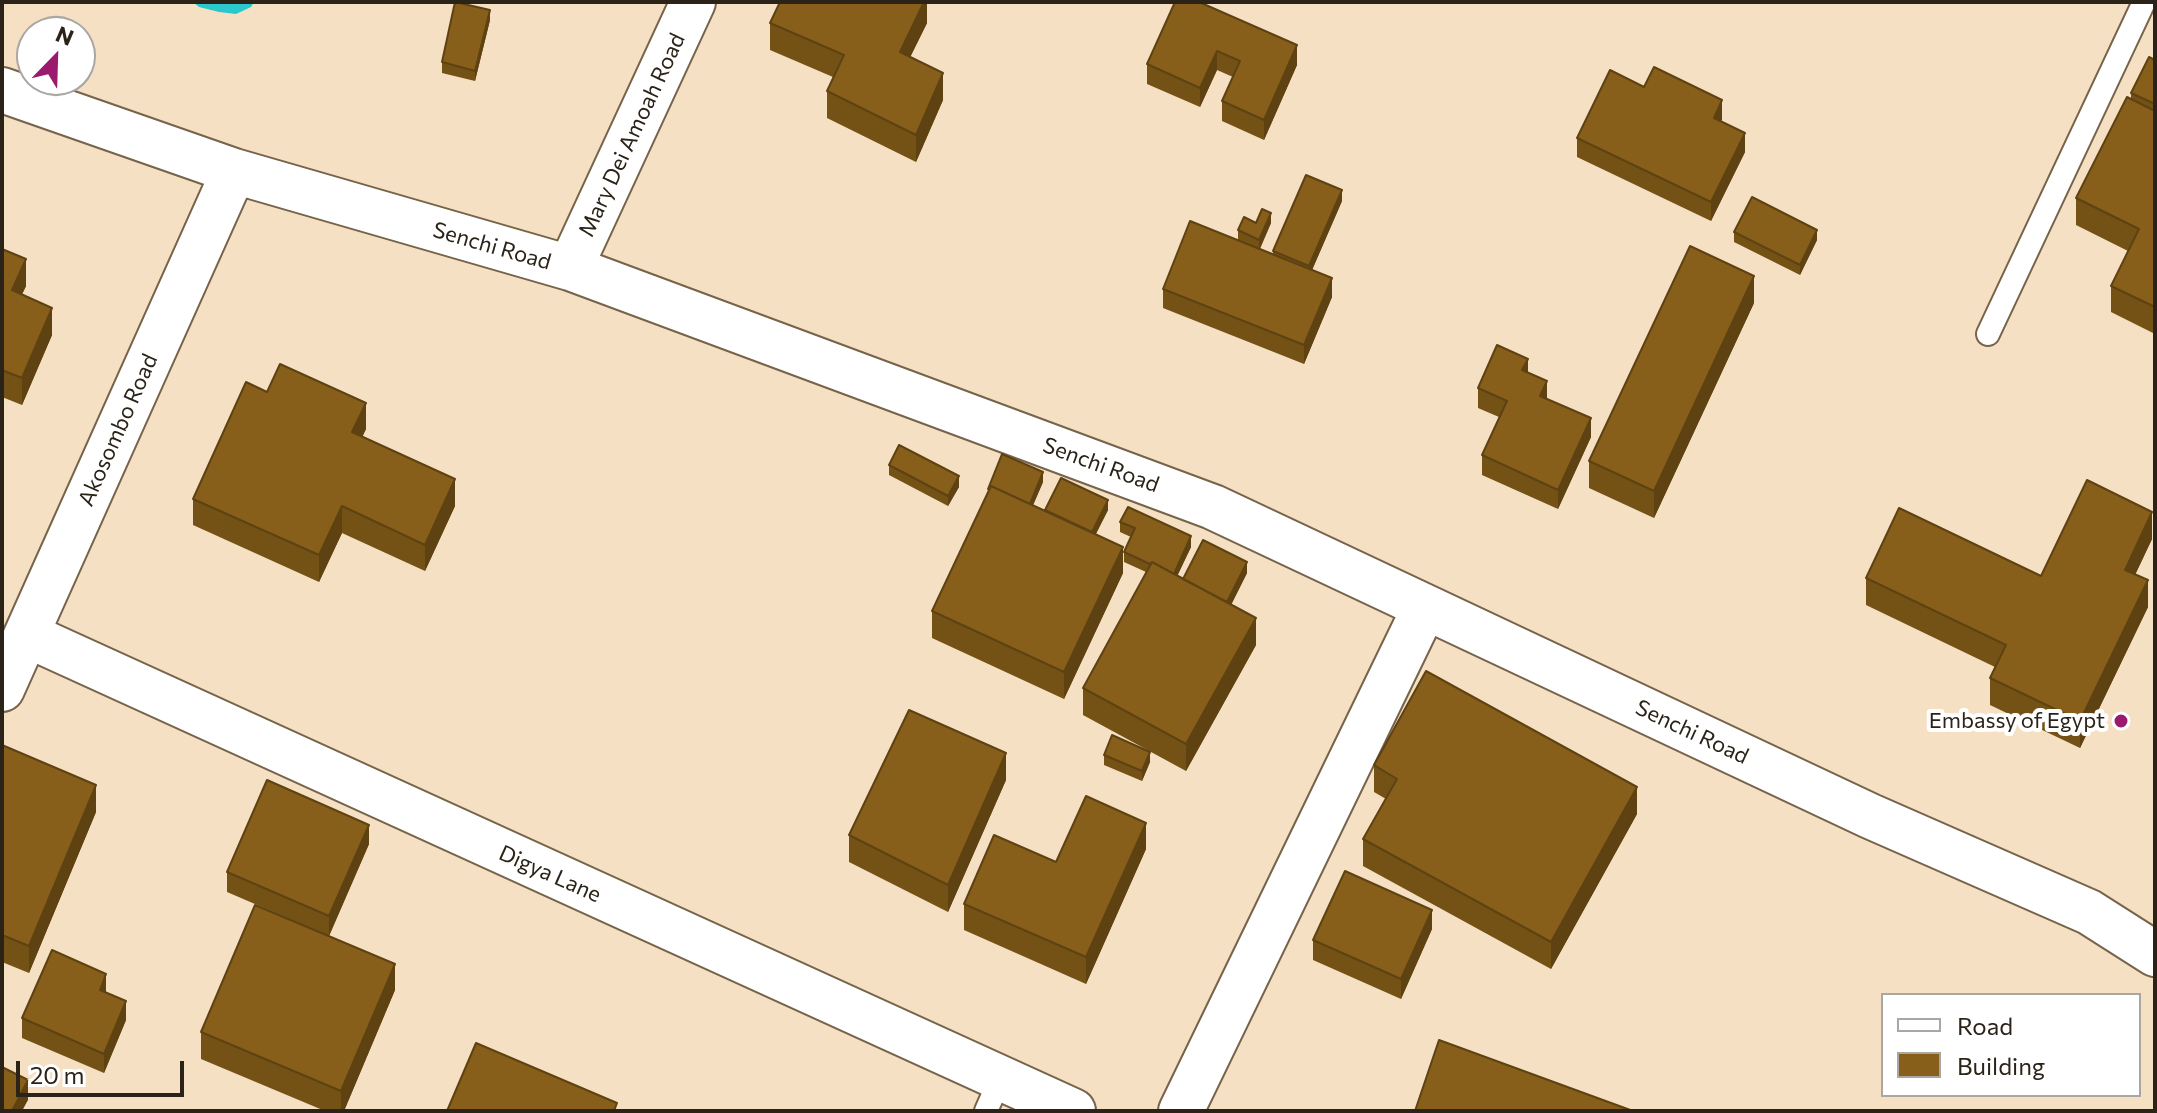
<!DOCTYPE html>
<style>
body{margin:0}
#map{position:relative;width:2157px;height:1113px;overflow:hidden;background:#f5e0c3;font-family:Commissioner,sans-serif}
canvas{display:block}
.frame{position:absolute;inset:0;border:4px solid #2b2318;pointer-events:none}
.legend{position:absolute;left:1881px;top:993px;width:260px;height:104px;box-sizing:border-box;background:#fff;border:2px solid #aaa7a3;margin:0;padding:10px 14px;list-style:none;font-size:24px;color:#2b2318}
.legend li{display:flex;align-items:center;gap:16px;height:40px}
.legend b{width:40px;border:2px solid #aaa7a3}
.north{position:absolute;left:16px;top:16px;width:80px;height:80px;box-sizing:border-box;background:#fff;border:2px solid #aaa7a3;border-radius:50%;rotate:23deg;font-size:22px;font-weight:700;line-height:32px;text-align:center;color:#2b2318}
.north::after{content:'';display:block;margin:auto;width:28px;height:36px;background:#9b1a6e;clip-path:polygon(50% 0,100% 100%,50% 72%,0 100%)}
.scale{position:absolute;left:16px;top:1061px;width:168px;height:36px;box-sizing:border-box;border:4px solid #2b2318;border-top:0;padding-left:10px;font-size:24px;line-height:28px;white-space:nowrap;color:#2b2318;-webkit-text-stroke:6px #fff;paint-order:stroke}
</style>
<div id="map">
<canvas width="2157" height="1113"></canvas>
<div class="frame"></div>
<ul class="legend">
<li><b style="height:10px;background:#fff"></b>Road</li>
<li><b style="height:22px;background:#875f1a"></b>Building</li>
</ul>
<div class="north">N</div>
<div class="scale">20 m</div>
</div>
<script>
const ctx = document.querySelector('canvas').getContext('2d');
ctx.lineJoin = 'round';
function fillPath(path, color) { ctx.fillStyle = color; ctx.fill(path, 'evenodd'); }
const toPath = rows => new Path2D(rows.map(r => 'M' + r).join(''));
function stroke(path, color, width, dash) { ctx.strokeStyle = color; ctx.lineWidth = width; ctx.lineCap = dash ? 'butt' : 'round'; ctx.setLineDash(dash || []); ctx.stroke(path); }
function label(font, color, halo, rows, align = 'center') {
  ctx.font = font + ' Commissioner,sans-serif'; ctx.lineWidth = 8; ctx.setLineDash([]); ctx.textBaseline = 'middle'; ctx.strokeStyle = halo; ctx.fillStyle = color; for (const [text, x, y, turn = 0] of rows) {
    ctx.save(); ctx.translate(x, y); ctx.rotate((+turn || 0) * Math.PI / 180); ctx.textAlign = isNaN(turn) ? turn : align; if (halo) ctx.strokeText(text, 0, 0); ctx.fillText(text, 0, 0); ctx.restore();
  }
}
const water = toPath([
 [193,2,254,2,251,7,236,14,219,12,199,7]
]);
const lane = toPath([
 [1988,334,2144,2],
 [986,1111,1000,1079]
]);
const street = toPath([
 [2,90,234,171,570,268,1213,507,1870,816,2089,912,2155,954],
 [570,268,693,2],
 [27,635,1073,1111],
 [2,689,234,171],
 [1181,1111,1425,607]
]);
const wall = toPath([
 [927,2,927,23,910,57,943,100,916,162,827,118,827,91,833,77,770,50,770,23],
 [1175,2,1297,65,1264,140,1222,121,1222,101,1233,77,1217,70,1200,107,1147,84,1147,64],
 [490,20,475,81,442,73,442,62],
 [2155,60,2155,334,2111,312,2111,286,2128,251,2076,225,2076,198,2131,99,2131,93],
 [1644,87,1722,119,1721,122,1745,152,1711,221,1577,157,1577,138],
 [1342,201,1312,270,1332,297,1304,364,1163,308,1163,289,1238,240,1238,230,1256,223,1271,223,1260,249,1273,254,1273,251],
 [1734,232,1817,240,1800,275,1734,242],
 [2,249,26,286,22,294,52,335,22,405,2,397],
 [1754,303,1654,518,1589,488,1589,461],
 [1528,372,1547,398,1591,437,1558,509,1482,475,1482,455,1499,417,1478,408,1478,388],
 [267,392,366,429,362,437,455,506,425,571,342,533,319,582,193,525,193,499],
 [889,465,959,487,948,506,889,475],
 [1043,482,1033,505,1045,510,1108,510,1096,534,1123,573,1064,699,932,638,932,611,988,493,988,489],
 [1120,522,1191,547,1177,576,1183,579,1247,573,1231,605,1256,645,1186,771,1083,715,1083,688,1146,572,1124,562,1124,552,1131,537,1120,532],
 [2152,539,2135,575,2148,607,2080,748,1990,705,1990,678,1995,667,1866,605,1866,578,2041,576],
 [2,745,96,812,29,973,2,962],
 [1104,755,1150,762,1142,781,1104,765],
 [1374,765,1637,814,1551,969,1363,866,1363,839,1386,799,1374,792],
 [1006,780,948,912,849,862,849,835],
 [369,844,329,936,395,990,344,1111,325,1111,201,1059,201,1032,320,932,227,892,227,872],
 [1146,849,1086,984,964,930,964,904,1056,862],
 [1432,929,1401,999,1313,960,1313,940],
 [106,992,126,1020,104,1073,22,1038,22,1018]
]);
const shadedWall = toPath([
 [924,2,927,2,927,23,900,78,900,52],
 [490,10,490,20,475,81,475,71],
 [1297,45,1297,65,1264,140,1264,120],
 [1217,51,1217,70,1200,107,1200,88],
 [943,73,943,100,916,162,916,135],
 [1722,100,1722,119,1714,138,1714,118],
 [1745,133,1745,152,1711,221,1711,202],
 [1342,190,1342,201,1309,277,1309,266],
 [1271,213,1271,223,1259,250,1259,240],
 [1817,230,1817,240,1800,275,1800,265],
 [26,259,26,286,12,316,12,290],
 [1754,276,1754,303,1654,518,1654,491],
 [1332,278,1332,297,1304,364,1304,345],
 [52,308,52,335,22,405,22,378],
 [1528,359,1528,378,1522,370],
 [1547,381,1547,400,1540,396],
 [366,403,366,429,352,459,352,432],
 [1591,418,1591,437,1558,509,1558,490],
 [1043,472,1043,482,1028,517,1028,507],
 [959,476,959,487,948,506,948,496],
 [455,479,455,506,425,571,425,545],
 [1108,500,1108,510,1090,545,1090,535],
 [342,506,342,533,319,582,319,555],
 [2152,512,2152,539,2125,596,2125,570],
 [1191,536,1191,547,1173,585,1173,575],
 [1123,547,1123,573,1064,699,1064,672],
 [1247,562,1247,573,1225,617,1225,606],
 [2148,580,2148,607,2080,748,2080,721],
 [1256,618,1256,645,1186,771,1186,744],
 [1150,752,1150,762,1142,781,1142,771],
 [1006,753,1006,780,948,912,948,885],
 [96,785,96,812,29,973,29,946],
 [1637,787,1637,814,1551,969,1551,942],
 [1146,823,1146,849,1086,984,1086,957],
 [369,825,369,844,329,936,329,916],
 [1432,910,1432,929,1401,999,1401,979],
 [395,964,395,990,344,1111,341,1111,341,1091],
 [106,974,106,994,100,990],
 [126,1001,126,1020,104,1073,104,1054],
 [28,1080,28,1100,22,1111,12,1111]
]);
const building = toPath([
 [455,2,490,10,475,71,442,62,455,2],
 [780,2,924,2,900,52,943,73,916,135,827,91,844,55,770,23,780,2],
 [1175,2,1199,2,1297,45,1264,120,1222,101,1240,61,1217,51,1200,88,1147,64,1175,2],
 [2149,57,2155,60,2155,104,2131,93,2149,57],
 [1654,67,1722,100,1714,118,1745,133,1711,202,1577,138,1610,70,1644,87,1654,67],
 [2127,97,2155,111,2155,307,2111,286,2139,229,2076,198,2127,97],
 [1306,175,1342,190,1309,266,1273,251,1306,175],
 [1752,197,1817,230,1800,265,1734,232,1752,197],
 [1262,209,1271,213,1259,240,1238,230,1244,217,1256,223,1262,209],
 [1190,221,1332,278,1304,345,1163,289,1190,221],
 [1690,246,1754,276,1654,491,1589,461,1690,246],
 [2,249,26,259,12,290,52,308,22,378,2,370,2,249],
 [1497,345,1528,359,1522,370,1547,381,1540,396,1591,418,1558,490,1482,455,1507,401,1478,388,1497,345],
 [280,364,366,403,352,432,455,479,425,545,342,506,319,555,193,499,246,382,267,392,280,364],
 [899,445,959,476,948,496,889,465,899,445],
 [1002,454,1043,472,1030,504,991,486,989,489,988,489,1002,454],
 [1061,478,1108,500,1092,532,1045,510,1061,478],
 [2087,480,2152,512,2125,570,2148,580,2080,721,1990,678,2006,645,1866,578,1899,508,2041,576,2087,480],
 [991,486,1123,547,1064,672,932,611,991,486],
 [1128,507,1191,536,1174,574,1152,562,1150,564,1124,552,1135,528,1120,522,1128,507],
 [1203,540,1247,562,1227,602,1183,579,1203,540],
 [1152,562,1256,618,1186,744,1083,688,1152,562],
 [1426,671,1637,787,1551,942,1363,839,1397,779,1374,765,1426,671],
 [909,710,1006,753,948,885,849,835,909,710],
 [1112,735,1150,752,1142,771,1104,755,1112,735],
 [2,745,96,785,29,946,2,935,2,745],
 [267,780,369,825,329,916,227,872,267,780],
 [1086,796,1146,823,1086,957,964,904,994,835,1056,862,1086,796],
 [1345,871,1432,910,1401,979,1313,940,1345,871],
 [255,905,395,964,341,1091,201,1032,255,905],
 [52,950,106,974,100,990,126,1001,104,1054,22,1018,52,950],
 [1439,1040,1633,1111,1415,1111,1439,1040],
 [476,1043,617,1103,614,1111,447,1111,476,1043],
 [2,1067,28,1080,12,1111,2,1111,2,1067]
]);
const markers = [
 [2121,721,8,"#9b1a6e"]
];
const streetNames = [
 ["Mary Dei Amoah Road",632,135,-65],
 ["Senchi Road",492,246,16],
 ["Akosombo Road",118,430,-66],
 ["Senchi Road",1101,465,20],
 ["Senchi Road",1692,732,25],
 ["Digya Lane",550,874,24]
];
const poiNames = [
 ["Embassy of Egypt",2105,721]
];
fillPath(water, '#2ac7cc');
stroke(lane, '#76634a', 26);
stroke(street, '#76634a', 48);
stroke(lane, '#fff', 22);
stroke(street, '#fff', 44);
fillPath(wall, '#745216');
fillPath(shadedWall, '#5e4212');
fillPath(building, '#875f1a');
stroke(building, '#5e4212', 2);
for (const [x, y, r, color] of markers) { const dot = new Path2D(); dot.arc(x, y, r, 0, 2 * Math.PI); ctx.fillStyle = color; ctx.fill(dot); stroke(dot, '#fff', 3); }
label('22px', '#2b2318', '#fff', streetNames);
label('22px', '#2b2318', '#fff', poiNames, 'right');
</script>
